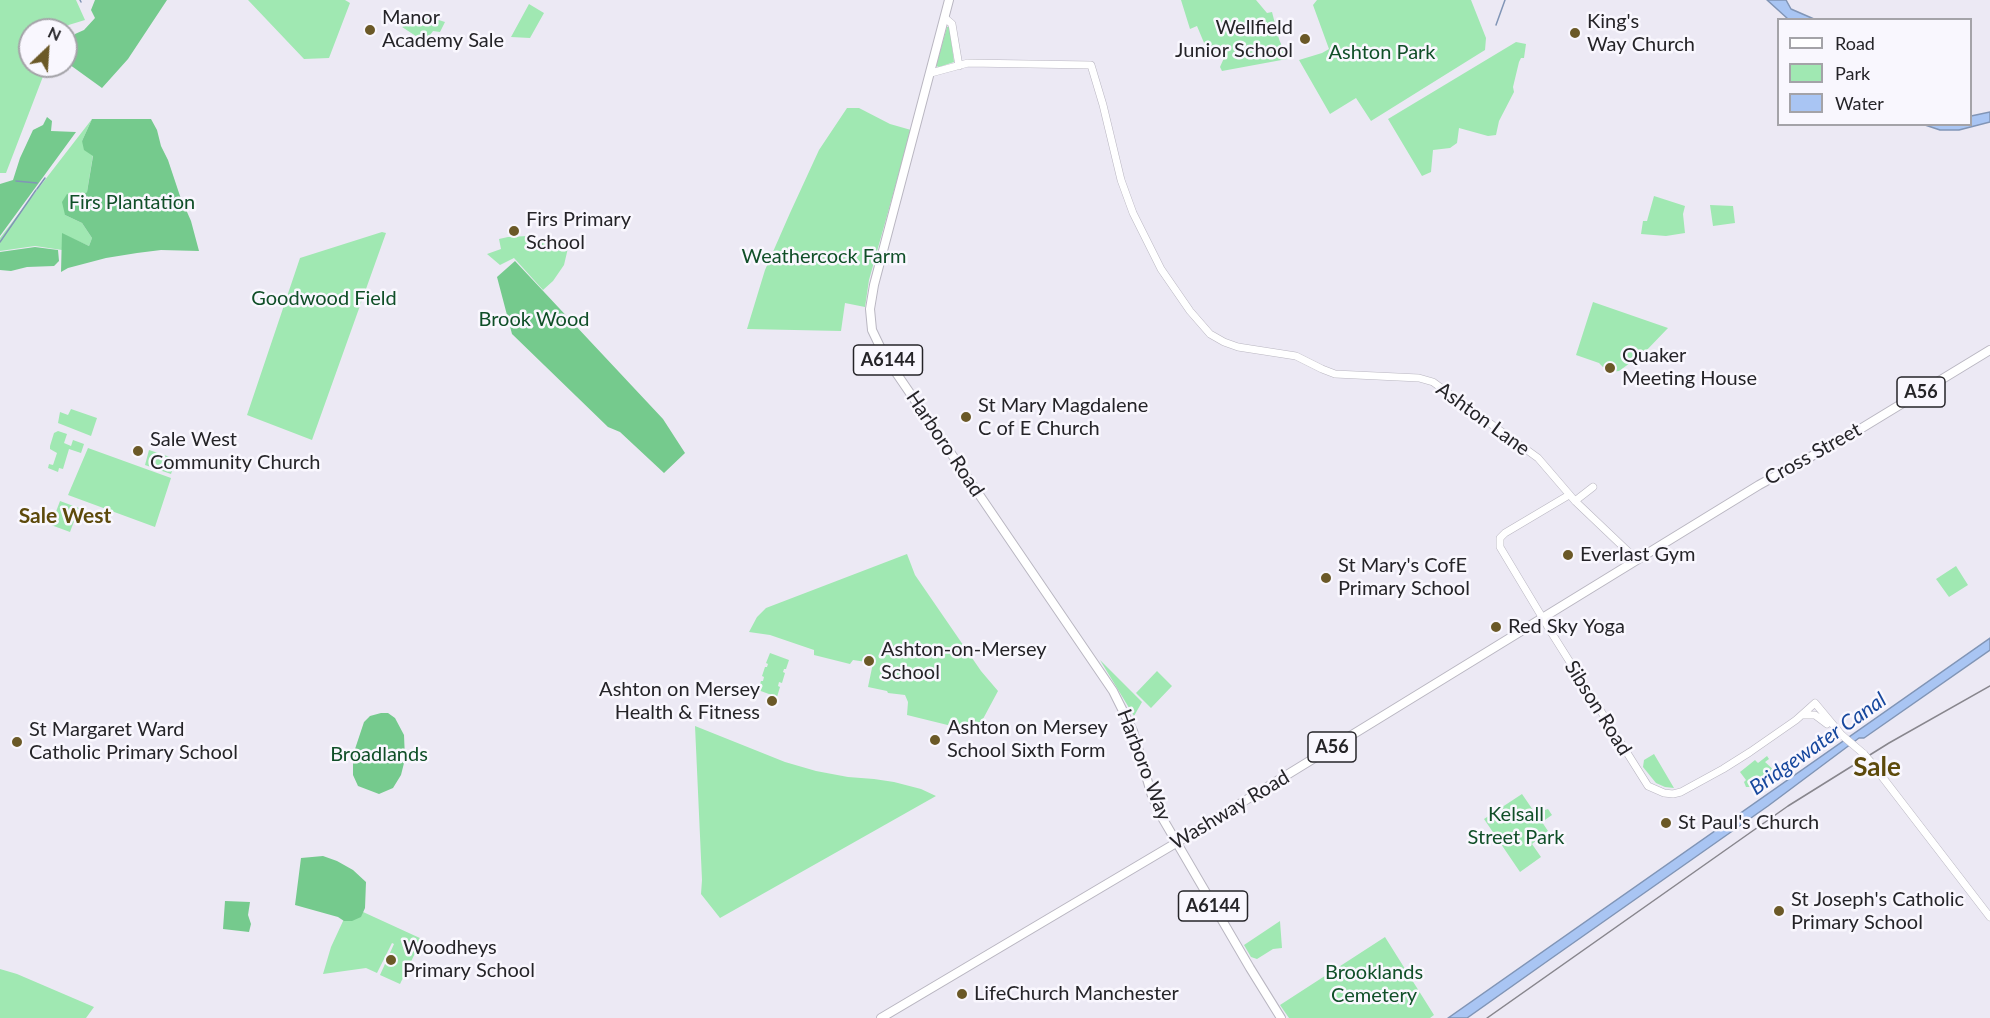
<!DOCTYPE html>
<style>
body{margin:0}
#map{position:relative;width:1990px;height:1018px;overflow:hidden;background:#ece9f4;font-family:Lato,sans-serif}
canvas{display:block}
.legend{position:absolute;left:1777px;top:18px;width:195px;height:108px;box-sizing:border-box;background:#f9f7fe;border:2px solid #a4a3a8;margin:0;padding:8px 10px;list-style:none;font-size:18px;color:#252428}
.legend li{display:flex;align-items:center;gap:12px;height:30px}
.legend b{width:30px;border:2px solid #a4a3a8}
.north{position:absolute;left:18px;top:18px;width:60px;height:60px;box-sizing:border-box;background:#f9f7fe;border:2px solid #a4a3a8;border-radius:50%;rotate:25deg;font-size:16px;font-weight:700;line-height:24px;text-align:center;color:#252428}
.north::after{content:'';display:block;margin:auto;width:21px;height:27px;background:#6b5927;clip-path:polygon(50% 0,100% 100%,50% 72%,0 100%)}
</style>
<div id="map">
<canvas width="1990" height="1018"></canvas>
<ul class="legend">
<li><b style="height:8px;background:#fff"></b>Road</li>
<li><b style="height:16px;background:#a0e8b2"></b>Park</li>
<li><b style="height:16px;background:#a9c5f3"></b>Water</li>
</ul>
<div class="north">N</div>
</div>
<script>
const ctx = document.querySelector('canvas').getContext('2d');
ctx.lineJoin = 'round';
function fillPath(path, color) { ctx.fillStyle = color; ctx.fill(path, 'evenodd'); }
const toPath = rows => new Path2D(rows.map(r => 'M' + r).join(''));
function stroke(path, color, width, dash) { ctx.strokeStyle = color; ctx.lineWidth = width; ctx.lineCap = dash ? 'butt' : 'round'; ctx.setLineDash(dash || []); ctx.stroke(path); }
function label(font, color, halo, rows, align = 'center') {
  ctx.font = font + ' Lato,sans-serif'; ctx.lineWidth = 5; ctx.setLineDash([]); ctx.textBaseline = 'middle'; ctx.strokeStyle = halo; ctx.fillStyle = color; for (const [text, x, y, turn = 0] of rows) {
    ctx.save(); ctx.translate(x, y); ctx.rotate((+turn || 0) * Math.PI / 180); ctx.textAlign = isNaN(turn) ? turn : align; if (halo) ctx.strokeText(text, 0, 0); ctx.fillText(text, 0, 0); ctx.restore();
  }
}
const green = toPath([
 [0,0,76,0,85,20,62,27,61,30,30,30,30,66,47,66,6,173,0,173],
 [248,0,345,0,350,3,329,58,304,59],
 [1181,0,1256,0,1267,13,1272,12,1279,39,1287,59,1222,71,1220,67,1224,58,1220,52,1212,53,1212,51,1207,50,1197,26,1190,29],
 [1317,0,1471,0,1486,38,1485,50,1371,121,1356,98,1330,114,1299,60,1322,53,1329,49,1313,5],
 [529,4,544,13,530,38,511,37],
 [417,13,445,22,440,32,433,31,425,42,402,27],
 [947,27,949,27,950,31,954,62,939,67,936,66],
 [1516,42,1526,44,1524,58,1521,58,1519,62,1513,87,1514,92,1499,121,1496,135,1488,136,1459,128,1457,143,1450,148,1433,150,1431,172,1422,176,1388,119],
 [847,108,859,108,890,124,911,130,869,280,865,307,845,303,841,331,747,329,765,270,790,213,819,150],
 [92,119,82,141,93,155,87,192,78,198,65,215,82,223,92,238,89,246,62,234,62,250,35,246,0,251,0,238],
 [1654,196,1685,206,1683,214,1685,233,1666,236,1641,234,1643,221,1647,221],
 [1710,205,1733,206,1735,223,1713,226],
 [382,232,386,233,312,440,247,415,300,258],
 [528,236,536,239,545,239,547,237,553,239,556,242,561,242,568,248,564,265,553,281,543,290,514,258,500,265,487,254,501,249,499,239,508,237],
 [1593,302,1668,328,1644,353,1619,371,1608,372,1599,363,1576,355],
 [71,409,97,418,91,436,58,423,60,412,68,415],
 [58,431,67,434,64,443,71,446,73,440,84,444,81,453,69,449,63,469,59,468,58,472,48,468,49,464,53,465,57,453,50,449,50,446,54,433],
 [88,448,171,478,155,527,68,495],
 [149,450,176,459,171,474,145,465],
 [60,501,79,508,70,532,51,525],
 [907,554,915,575,981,671,998,691,976,732,907,715,908,702,905,695,888,693,887,691,868,687,873,663,853,660,850,664,814,655,814,650,770,635,749,632,757,617,766,608],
 [1956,566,1968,585,1949,597,1936,579],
 [770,653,789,660,786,669,784,669,783,672,785,673,782,683,779,682,778,686,780,687,777,697,758,690,761,681,763,681,764,677,762,676,765,667,767,667,768,664,766,663],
 [1100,660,1142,702,1134,716],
 [1157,671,1172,686,1151,708,1136,693],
 [695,726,785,762,816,771,848,777,874,779,894,782,921,789,936,796,720,918,701,894,702,880],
 [1654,754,1674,788,1665,787,1656,783,1643,767,1644,760],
 [1767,756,1769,759,1765,762,1775,771,1768,775,1767,773,1761,777,1762,779,1751,787,1746,787,1744,782,1746,780,1740,772,1755,760,1758,763],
 [1522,794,1535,813,1548,809,1552,815,1542,822,1548,831,1532,844,1541,857,1520,872,1484,819],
 [350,906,422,939,400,984,380,975,394,944,392,943,377,973,366,968,323,974,331,947],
 [1280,921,1282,948,1273,949,1257,959,1251,957,1244,945],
 [1385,937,1434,1015,1430,1018,1289,1018,1280,1005],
 [0,969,17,974,94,1007,86,1018,0,1018]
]);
const forest = toPath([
 [95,0,167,0,128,59,102,88,66,62,66,52,75,34,84,30,95,18,91,10],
 [47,117,52,121,51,131,76,132,0,236,0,184,13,180,20,158,33,130,43,125],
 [92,119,151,119,157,130,161,146,168,160,180,196,191,221,199,251,161,250,137,253,106,258,68,268,61,272,62,233,89,246,92,238,82,223,65,215,62,202,67,194,78,198,87,192,93,156,84,150,82,141],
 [35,247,58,250,59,261,54,266,27,267,11,271,0,270,0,252],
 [515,261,663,419,685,453,664,473,620,432,608,427,512,334,497,277],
 [381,713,388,713,395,718,404,735,405,759,401,775,393,788,379,794,358,786,353,775,353,764,355,749,364,722,370,716],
 [323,856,337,861,353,870,366,882,365,908,361,917,352,921,344,921,338,917,295,905,301,858],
 [225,901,250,902,248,915,251,924,249,932,223,929]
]);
const water = toPath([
 [1767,0,1786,0,1791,9,1814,19,1788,19,1767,0],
 [1990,112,1990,122,1959,130,1940,130,1925,125,1970,124,1971,116,1990,112],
 [1990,638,1990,650,1864,738,1859,738,1768,806,1549,960,1467,1018,1448,1018,1990,638]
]);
const stream = toPath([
 [80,0,81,2],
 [1496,25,1505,0],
 [16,181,37,183],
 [37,189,45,178],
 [0,242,36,190]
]);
const secondary = toPath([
 [945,18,952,24,959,66],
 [931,73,968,63,1091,65,1103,105,1121,180,1133,213,1161,269,1190,311,1210,334,1224,342,1238,347,1296,356,1322,369,1335,374,1419,378,1433,382,1538,458,1575,501,1637,560],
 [1569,495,1505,533,1500,538,1500,547,1551,632,1648,786,1664,793,1673,794,1681,792,1723,769,1750,752,1796,720,1815,703,1840,733],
 [1575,501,1593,487],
 [1802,715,1815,715,1827,724],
 [1837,731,1864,754],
 [1870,761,1990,917]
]);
const primary = toPath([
 [949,0,874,285,870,309,872,330,884,355,1113,691,1133,731,1152,796,1160,814,1250,968,1281,1018]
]);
const trunk = toPath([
 [881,1018,1176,843,1759,485,1852,434,1990,350]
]);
const tram = toPath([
 [1487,1018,1788,806,1889,743,1990,686]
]);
const secondaryBridge = toPath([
 [1864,754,1870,761]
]);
const markers = [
 [370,30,6,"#6b5927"],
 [1575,33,6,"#6b5927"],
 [1305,39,6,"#6b5927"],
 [514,231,6,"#6b5927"],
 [1610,368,6,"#6b5927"],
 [966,417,6,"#6b5927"],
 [138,451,6,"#6b5927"],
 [1568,555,6,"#6b5927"],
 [1326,578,6,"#6b5927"],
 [1496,627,6,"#6b5927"],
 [869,661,6,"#6b5927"],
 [772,701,6,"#6b5927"],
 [935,740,6,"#6b5927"],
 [17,742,6,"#6b5927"],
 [1666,823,6,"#6b5927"],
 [1779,911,6,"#6b5927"],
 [391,960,6,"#6b5927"],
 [962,994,6,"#6b5927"]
];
const shields = [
 [888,360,69],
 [1921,392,48],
 [1332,747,48],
 [1213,906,69]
];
const shieldNames = [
 ["A6144",888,360],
 ["A56",1921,392],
 ["A56",1332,747],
 ["A6144",1213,906]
];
const poiNames = [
 ["Manor",382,18],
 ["Academy Sale",382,41],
 ["King's",1587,22],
 ["Way Church",1587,45],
 ["Wellfield",1293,28,"right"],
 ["Junior School",1293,51,"right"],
 ["Firs Primary",526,220],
 ["School",526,243],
 ["Quaker",1622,356],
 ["Meeting House",1622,379],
 ["St Mary Magdalene",978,406],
 ["C of E Church",978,429],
 ["Sale West",150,440],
 ["Community Church",150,463],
 ["Everlast Gym",1580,555],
 ["St Mary's CofE",1338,566],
 ["Primary School",1338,589],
 ["Red Sky Yoga",1508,627],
 ["Ashton-on-Mersey",881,650],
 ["School",881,673],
 ["Ashton on Mersey",760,690,"right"],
 ["Health & Fitness",760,713,"right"],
 ["Ashton on Mersey",947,728],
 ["School Sixth Form",947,751],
 ["St Margaret Ward",29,730],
 ["Catholic Primary School",29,753],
 ["St Paul's Church",1678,823],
 ["St Joseph's Catholic",1791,900],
 ["Primary School",1791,923],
 ["Woodheys",403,948],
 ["Primary School",403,971],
 ["LifeChurch Manchester",974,994]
];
const parkNames = [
 ["Ashton Park",1382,53],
 ["Firs Plantation",132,203],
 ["Weathercock Farm",824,257],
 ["Goodwood Field",324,299],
 ["Brook Wood",534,320],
 ["Broadlands",379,755],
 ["Kelsall",1516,815],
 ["Street Park",1516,838],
 ["Brooklands",1374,973],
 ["Cemetery",1374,996]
];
const streetNames = [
 ["Ashton Lane",1483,419,36],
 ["Harboro Road",945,444,56],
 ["Cross Street",1813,454,-29],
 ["Sibson Road",1598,708,58],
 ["Harboro Way",1144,765,69],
 ["Washway Road",1230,810,-31]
];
const neighbourhoodNames = [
 ["Sale West",65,516]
];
const waterNames = [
 ["Bridgewater Canal",1818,744,-35]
];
const districtNames = [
 ["Sale",1877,768]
];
fillPath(green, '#a0e8b2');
fillPath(forest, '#75ca8d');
fillPath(water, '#a9c5f3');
stroke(water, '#8195b6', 1.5);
stroke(stream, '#8195b6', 1.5);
stroke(secondary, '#b9b6c1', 8);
stroke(primary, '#b9b6c1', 10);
stroke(trunk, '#b9b6c1', 10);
stroke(secondary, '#fff', 7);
stroke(primary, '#fff', 8);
stroke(trunk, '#fff', 8);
stroke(tram, '#88868d', 1.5);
stroke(secondaryBridge, '#b9b6c1', 8, []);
stroke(secondaryBridge, '#fff', 7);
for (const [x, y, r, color] of markers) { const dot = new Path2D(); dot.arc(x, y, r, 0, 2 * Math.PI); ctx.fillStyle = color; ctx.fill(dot); stroke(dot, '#f9f7fe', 2); }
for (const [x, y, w] of shields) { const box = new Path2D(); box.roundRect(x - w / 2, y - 15, w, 30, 4.5); ctx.fillStyle = '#f9f7fe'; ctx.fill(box); stroke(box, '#252428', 1.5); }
label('bold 18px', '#252428', null, shieldNames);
label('20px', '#252428', '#f9f7fe', poiNames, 'left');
label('20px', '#104f28', '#f9f7fe', parkNames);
label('20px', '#252428', '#f9f7fe', streetNames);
label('bold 21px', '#5d4a0b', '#f9f7fe', neighbourhoodNames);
label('italic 21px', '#16479d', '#f9f7fe', waterNames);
label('bold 26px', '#5d4a0b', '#f9f7fe', districtNames);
</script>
